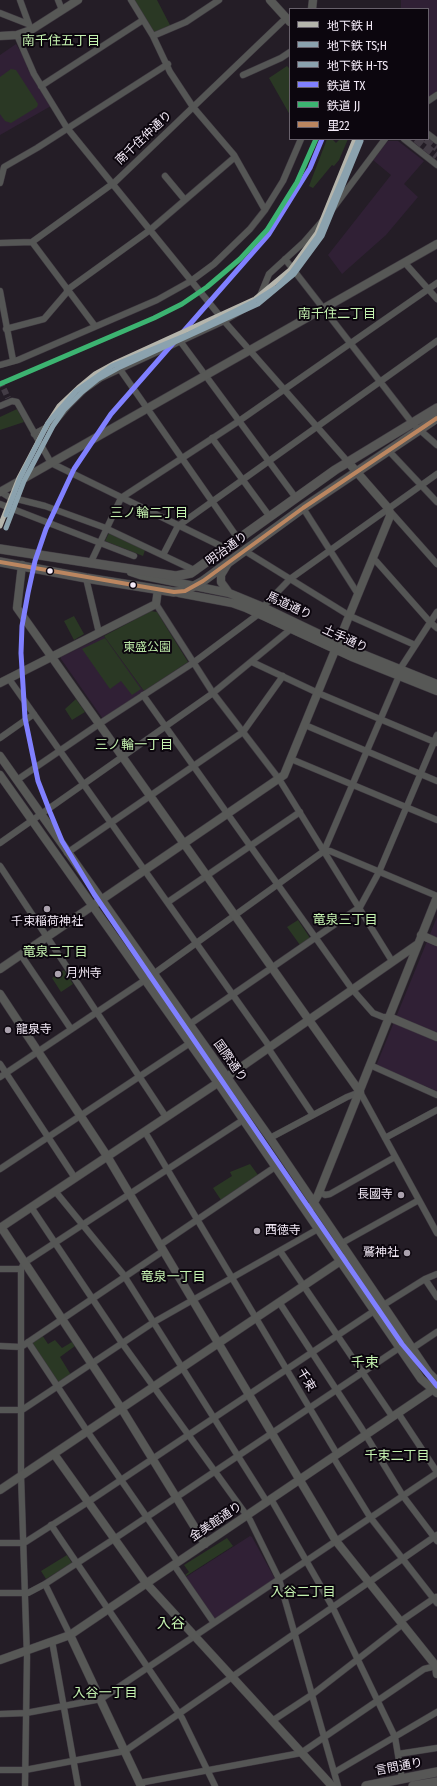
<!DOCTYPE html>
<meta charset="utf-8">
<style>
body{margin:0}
#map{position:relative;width:437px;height:1786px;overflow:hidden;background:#241d26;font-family:"Fira Sans Condensed","Noto Sans JP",sans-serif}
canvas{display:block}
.legend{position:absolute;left:289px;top:8px;width:140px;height:132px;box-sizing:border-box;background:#0c060e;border:1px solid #68616b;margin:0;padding:5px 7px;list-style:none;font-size:12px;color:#f3eaf7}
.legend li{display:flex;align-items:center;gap:8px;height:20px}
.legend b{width:20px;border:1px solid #68616b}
</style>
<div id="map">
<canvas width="437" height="1786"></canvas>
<ul class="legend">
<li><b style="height:5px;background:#b5b5ac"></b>地下鉄 H</li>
<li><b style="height:5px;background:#8ba2ae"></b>地下鉄 TS;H</li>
<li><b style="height:5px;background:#8ba2ae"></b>地下鉄 H-TS</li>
<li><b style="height:5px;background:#8080ff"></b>鉄道 TX</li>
<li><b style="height:5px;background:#3cb371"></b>鉄道 JJ</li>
<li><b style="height:5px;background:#bb8660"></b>里22</li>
</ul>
</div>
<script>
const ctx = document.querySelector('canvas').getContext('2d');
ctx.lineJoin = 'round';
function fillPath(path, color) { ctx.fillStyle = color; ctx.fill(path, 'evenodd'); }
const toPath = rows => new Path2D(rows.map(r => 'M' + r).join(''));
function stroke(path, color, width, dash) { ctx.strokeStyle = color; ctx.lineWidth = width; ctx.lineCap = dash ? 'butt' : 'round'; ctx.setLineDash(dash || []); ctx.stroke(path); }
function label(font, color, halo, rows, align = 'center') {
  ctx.font = font + ' "Fira Sans Condensed","Noto Sans JP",sans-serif'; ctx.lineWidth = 4; ctx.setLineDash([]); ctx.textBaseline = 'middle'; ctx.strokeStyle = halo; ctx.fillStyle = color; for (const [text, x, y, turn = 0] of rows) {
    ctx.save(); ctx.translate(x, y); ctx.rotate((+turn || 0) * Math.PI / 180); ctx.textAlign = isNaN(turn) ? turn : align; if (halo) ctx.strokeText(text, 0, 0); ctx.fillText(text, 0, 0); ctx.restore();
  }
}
const built = toPath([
 [401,0,437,0,437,93,428,99,428,9,401,9],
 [16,44,28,64,27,68,51,106,0,135,0,55],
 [388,141,398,141,424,161,404,184,418,197,386,235,342,274,328,255,391,175,373,160],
 [104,636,144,691,103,719,61,659,61,657],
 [437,917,437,1091,376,1066],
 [250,1536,252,1537,275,1579,215,1619,212,1617,186,1577]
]);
const green = toPath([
 [134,0,157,0,171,27,155,33,153,32],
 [287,66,290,69,290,115,269,78],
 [11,69,16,70,38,104,37,107,11,123,5,121,0,114,0,77],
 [327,139,332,139,336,143,340,139,348,139,339,160,334,166,332,165,313,188,309,186],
 [17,409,24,422,0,430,0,417],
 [109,533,145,550,143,556,105,541],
 [151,611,157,612,188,662,144,691,104,636],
 [74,616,84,634,74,640,64,621],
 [105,638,141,689,132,695,121,681,110,689,82,649],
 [76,699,85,712,72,720,65,709],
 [298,920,310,938,300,945,287,927],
 [64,970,73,984,61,992,52,978],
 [250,1164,258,1175,221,1200,213,1188,232,1176,230,1172],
 [42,1335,48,1344,55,1340,62,1348,72,1342,75,1346,60,1357,71,1375,58,1384,31,1343],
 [227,1538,233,1546,186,1576,185,1575,189,1572,184,1565],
 [67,1555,72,1563,46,1579,41,1571]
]);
const streetTunnel = toPath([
 [0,381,8,398]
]);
const secondaryTunnel = toPath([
 [416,139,437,156],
 [426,139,437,148]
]);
const street = toPath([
 [20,0,31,30],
 [58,0,62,10],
 [131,0,153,36,170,72,193,107,234,155,265,210],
 [0,13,28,24],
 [17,35,34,74,67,128,224,321,348,462],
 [153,36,186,22,219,0],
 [243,75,281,58,290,52],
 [41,86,143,20],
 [428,101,437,95],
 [428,134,437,141],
 [404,139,437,165],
 [165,176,185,200],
 [0,183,4,167,37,148,168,64],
 [32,242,95,326],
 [0,243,32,242,115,182,286,18],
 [285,259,413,424,437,445],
 [405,263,437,299],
 [67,290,150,230,235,157],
 [0,291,13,360],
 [6,329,44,319,68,291],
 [180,341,296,498],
 [0,365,18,360,157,300,191,281,214,264,250,229,265,210,283,181,301,139],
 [119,368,239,540],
 [0,406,12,401,17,402,51,463,227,549],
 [34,434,53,424,68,406,84,390,101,378,224,321,258,301,269,274,304,242,331,211,385,139],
 [212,438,270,517],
 [388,450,437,502],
 [1,492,9,497,45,506,103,527,196,571],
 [0,504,134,556],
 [303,508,356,591,359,593],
 [389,510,437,564],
 [245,551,350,616,415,645],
 [163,555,178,526,437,341],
 [373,560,376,561,430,622,437,628],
 [90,564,121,498,239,421,437,283],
 [86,578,99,633],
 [156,604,213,693,279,779,392,961],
 [263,607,290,579,437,474],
 [252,662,318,693,437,743],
 [400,669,437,612],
 [9,679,267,1043,270,1051,313,1115],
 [143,695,352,989,373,1013,383,1017,389,1017],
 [305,725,437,781],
 [0,738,34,714],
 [291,759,437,820],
 [17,780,99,724,193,663,260,613],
 [0,843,213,693,292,628],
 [324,851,330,851,437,896],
 [67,853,243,732,283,676],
 [0,866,166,1117],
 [168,902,300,812],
 [21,955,71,1029],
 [190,1024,360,907,379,872,437,735],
 [0,1064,75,1178],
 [370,1065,437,1095],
 [0,1077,145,980,324,851,399,676],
 [145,1132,337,1454],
 [270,1138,347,1097,360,1092,437,1233],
 [385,1138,437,1110],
 [0,1169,190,1043],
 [55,1191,123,1274,267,1502],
 [320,1192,325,1195,330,1194,395,1157],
 [31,1207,122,1343,250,1520,279,1579,338,1786],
 [342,1243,419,1200],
 [160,1245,275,1167],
 [280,1251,392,1416],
 [0,1269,21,1269],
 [425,1279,437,1297],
 [279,1302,362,1429,403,1496,437,1541],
 [28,1342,87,1431,178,1562],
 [0,1346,21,1347,163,1251],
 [413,1348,437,1332],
 [0,1410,22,1410,154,1322,318,1229],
 [398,1413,437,1472],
 [333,1457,370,1517,437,1603],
 [271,1499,332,1606,395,1737,402,1779],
 [51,1525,182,1718,215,1786],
 [0,1543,24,1543,88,1502,374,1311,425,1279,437,1274],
 [174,1565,214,1623],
 [45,1584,70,1635],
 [0,1593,28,1593,45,1584,114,1539,399,1348],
 [401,1621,436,1597],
 [52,1641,78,1786],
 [0,1714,26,1713,101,1699,437,1473],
 [272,1721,313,1694,403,1624],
 [398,1754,437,1748],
 [0,1770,25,1770,125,1751,437,1535],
 [335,1772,437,1712],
 [139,1783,301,1753,424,1669,436,1666],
 [25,1786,27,1657,21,1475,21,1269,24,1263,243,1120]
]);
const secondary = toPath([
 [270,0,290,22],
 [312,9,313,0],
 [0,36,17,35,31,30,78,0],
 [0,492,437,244],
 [22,565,17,608,360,1092],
 [227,565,221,575,221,582,229,593],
 [131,572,140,575,229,593,263,607,355,651,437,684],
 [179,593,232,603,246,608,352,657,437,691],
 [0,683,156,604,158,589],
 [0,756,270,1138,429,1373,437,1381],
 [0,775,218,1083,421,1379,437,1393],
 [421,935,437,942],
 [0,969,284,775,390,516,389,509,348,462],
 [0,994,107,1156,336,1541,436,1666,437,1674],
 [389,1017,437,1037],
 [312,1206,318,1195,437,897],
 [1,1227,123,1411,205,1544],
 [0,1228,234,1072,418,944],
 [54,1454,146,1583,332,1786],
 [0,1490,345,1258],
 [70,1635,141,1786],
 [0,1660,70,1635,435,1388]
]);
const primary = toPath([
 [0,549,176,576,191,573,335,470,437,408],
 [0,562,86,578,174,592,185,591,203,581,303,508,437,418],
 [366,1786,437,1772],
 [413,1786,437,1782]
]);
const bus1 = toPath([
 [0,562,174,592,185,591,203,581,303,508,437,418]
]);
const rail1 = toPath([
 [322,139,310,168,269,234,111,414,74,469,46,529,35,561,28,593,22,626,21,653,25,718,38,781,50,812,62,841,94,894,402,1344,437,1386]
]);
const rail2 = toPath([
 [0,384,154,318,182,304,207,287,240,259,267,230,297,182,316,139]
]);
const metro1 = toPath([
 [0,526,19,478,48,423,59,406,78,388,95,374,115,363,255,299,290,270,317,233,355,139]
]);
const metro2 = toPath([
 [6,528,24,481,53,426,64,410,82,392,98,379,118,368,258,304,294,274,322,236,361,141]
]);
const metro3 = toPath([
 [6,515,20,478,48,423,76,391,112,366,189,334,253,302,277,287,292,272,318,236,358,141]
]);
const markers = [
 [50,571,3.5,"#f3eaf7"],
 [133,585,3.5,"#f3eaf7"],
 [47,909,4,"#aba2ae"],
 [58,974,4,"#aba2ae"],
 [8,1030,4,"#aba2ae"],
 [401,1195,4,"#aba2ae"],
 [257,1231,4,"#aba2ae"],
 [407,1253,4,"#aba2ae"]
];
const streetNames = [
 ["南千住仲通り",144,138,-43],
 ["明治通り",227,549,-36],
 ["馬道通り",289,606,25],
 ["土手通り",345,639,25],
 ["国際通り",230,1061,55],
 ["千束",306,1380,59],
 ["金美館通り",216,1522,-34],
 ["言問通り",399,1767,-11]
];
const parkNames = [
 ["東盛公園",147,648]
];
const poiNames = [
 ["千束稲荷神社",47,922,"center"],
 ["月州寺",66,974],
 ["龍泉寺",16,1030],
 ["長國寺",393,1195,"right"],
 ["西徳寺",265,1231],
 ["鷲神社",399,1253,"right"]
];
const neighbourhoodNames = [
 ["南千住五丁目",61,41],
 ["南千住二丁目",337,314],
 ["三ノ輪二丁目",149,513],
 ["三ノ輪一丁目",134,745],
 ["竜泉三丁目",345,920],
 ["竜泉二丁目",55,952],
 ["竜泉一丁目",173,1277],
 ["千束二丁目",397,1456],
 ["入谷二丁目",303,1592],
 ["入谷一丁目",105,1693]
];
const quarterNames = [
 ["千束",365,1363],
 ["入谷",171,1624]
];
fillPath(built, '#302035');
fillPath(green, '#2a3824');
stroke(streetTunnel, '#433c45', 6, [6, 3]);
stroke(secondaryTunnel, '#433c45', 8, [8, 4]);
stroke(street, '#403b42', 7);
stroke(secondary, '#403b42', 9);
stroke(primary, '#403b42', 10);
stroke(street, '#555655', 6);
stroke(secondary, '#575856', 8);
stroke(primary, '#575756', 9);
stroke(bus1, '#bb8660', 4);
stroke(rail1, '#8080ff', 5);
stroke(rail2, '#3cb371', 5);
stroke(metro1, '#b5b5ac', 5);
stroke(metro2, '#8ba2ae', 5);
stroke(metro3, '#8ba2ae', 5);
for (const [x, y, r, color] of markers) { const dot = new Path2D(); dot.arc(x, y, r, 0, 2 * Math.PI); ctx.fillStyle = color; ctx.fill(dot); stroke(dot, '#0c060e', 1.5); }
label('12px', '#f3eaf7', '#0c060e', streetNames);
label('12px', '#b8e4a4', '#0c060e', parkNames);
label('12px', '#f3eaf7', '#0c060e', poiNames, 'left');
label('13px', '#c5f3b0', '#0c060e', neighbourhoodNames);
label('14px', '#c5f3b0', '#0c060e', quarterNames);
</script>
